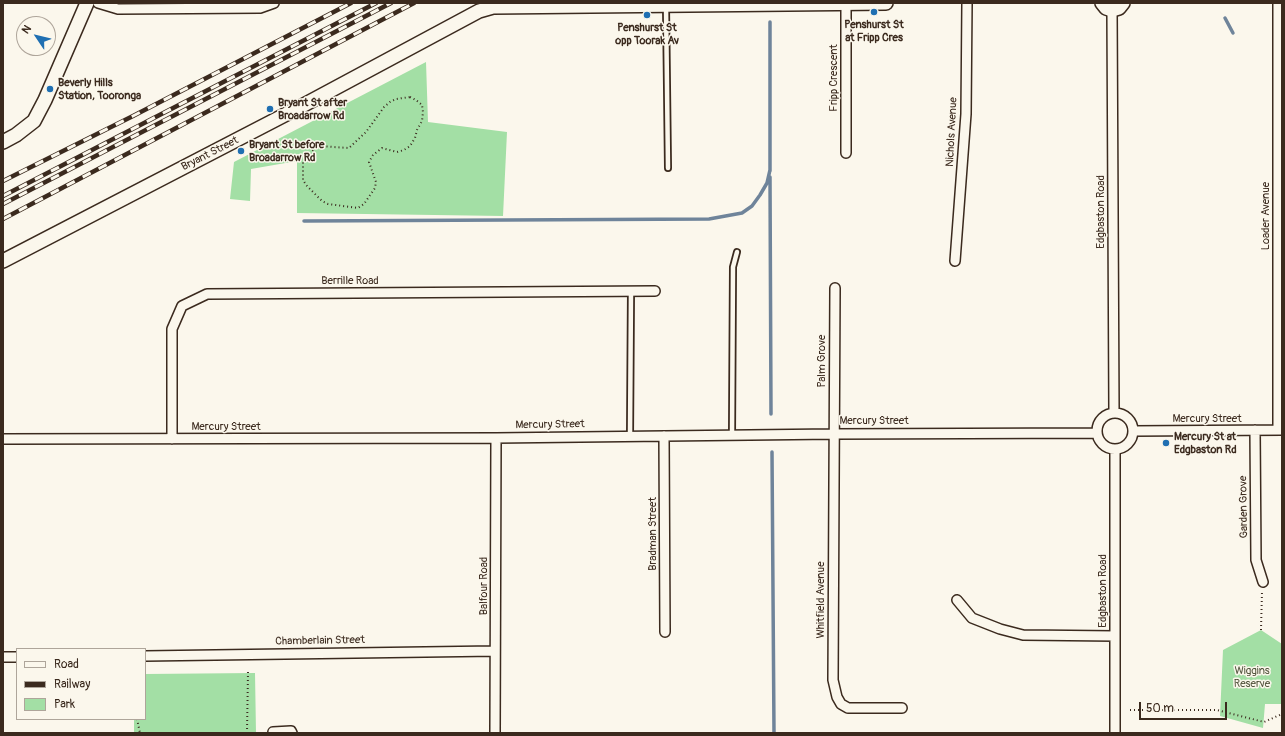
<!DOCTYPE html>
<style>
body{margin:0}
#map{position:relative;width:1285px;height:736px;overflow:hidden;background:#fbf7ec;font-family:Pangolin,sans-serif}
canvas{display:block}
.frame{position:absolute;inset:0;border:4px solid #3b2a1e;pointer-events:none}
.legend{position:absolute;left:16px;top:648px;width:130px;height:72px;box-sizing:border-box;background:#fbf7ec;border:1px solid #aea59a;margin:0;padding:5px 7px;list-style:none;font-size:12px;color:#3b2a1e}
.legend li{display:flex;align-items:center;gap:8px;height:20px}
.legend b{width:20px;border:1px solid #aea59a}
.north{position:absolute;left:16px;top:16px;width:40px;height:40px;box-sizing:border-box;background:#fbf7ec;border:1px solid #aea59a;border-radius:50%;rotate:305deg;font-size:11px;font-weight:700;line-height:16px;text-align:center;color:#3b2a1e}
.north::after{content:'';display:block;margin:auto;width:14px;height:18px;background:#1f6fb2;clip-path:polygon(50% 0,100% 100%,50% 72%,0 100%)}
.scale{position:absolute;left:1139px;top:702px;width:88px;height:18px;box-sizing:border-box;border:2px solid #3b2a1e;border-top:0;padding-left:5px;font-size:12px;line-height:14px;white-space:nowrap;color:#3b2a1e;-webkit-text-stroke:3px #fbf7ec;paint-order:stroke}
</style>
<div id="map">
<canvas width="1285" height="736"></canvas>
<div class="frame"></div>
<ul class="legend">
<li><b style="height:5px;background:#fbf7ec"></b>Road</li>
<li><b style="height:5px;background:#3b2a1e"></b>Railway</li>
<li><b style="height:11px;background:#a3dfa5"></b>Park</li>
</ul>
<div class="north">N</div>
<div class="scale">50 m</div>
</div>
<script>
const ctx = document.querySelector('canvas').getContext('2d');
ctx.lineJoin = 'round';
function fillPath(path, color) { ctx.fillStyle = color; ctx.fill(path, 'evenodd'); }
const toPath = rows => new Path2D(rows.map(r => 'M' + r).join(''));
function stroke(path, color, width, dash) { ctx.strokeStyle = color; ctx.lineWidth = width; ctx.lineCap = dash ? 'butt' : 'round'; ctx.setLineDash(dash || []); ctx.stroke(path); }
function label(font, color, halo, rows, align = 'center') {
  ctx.font = font + ' Pangolin,sans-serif'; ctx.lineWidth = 3; ctx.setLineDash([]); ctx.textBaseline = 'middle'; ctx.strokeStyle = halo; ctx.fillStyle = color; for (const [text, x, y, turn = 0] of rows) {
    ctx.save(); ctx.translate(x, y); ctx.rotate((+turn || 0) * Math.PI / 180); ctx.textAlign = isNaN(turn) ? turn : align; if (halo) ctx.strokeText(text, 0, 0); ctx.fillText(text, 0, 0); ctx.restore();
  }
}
const green = toPath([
 [426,62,428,122,507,132,503,216,297,213,297,161,251,169,250,201,230,199,234,162],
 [1261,630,1282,644,1282,704,1265,704,1263,728,1220,716,1223,650],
 [255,673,256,733,134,733,134,719,145,719,145,674]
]);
const stream = toPath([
 [1225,18,1233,33],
 [770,171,770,22],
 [770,177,771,414],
 [304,221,709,219,742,213,752,206,760,195,767,183,770,170],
 [772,452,774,733]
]);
const path = toPath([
 [410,97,416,100,422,105,423,112,422,121,417,130,415,138,410,146,404,150,397,152,382,148,373,155,369,162,376,182,375,188,364,204,358,208,328,204,322,201,307,186,303,180,303,162,307,156,318,146,349,148,366,132,384,107,390,102,396,99,410,97],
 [1261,630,1262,591],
 [1130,710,1217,710,1264,722,1282,714],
 [137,719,140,733],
 [247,733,248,671]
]);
const lane = toPath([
 [666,6,668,168],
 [732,435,733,267,737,252],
 [630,436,631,291]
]);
const street = toPath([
 [98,3,118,9,260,8,274,3],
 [1112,10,1114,413],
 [846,153,846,4],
 [955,261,966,114,967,3],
 [835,288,833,680,837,697,841,704,848,708,902,708],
 '1097 431a18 18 0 1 1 36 0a18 18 0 1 1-36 0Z',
 [1255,430,1256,560,1263,582],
 [1278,430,1278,3],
 [1133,431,1282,430],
 [664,436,665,632],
 [3,439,496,438,834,434,1097,433],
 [172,439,172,329,182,306,207,294,655,291],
 [1115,450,1115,733],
 [957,600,972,618,1000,629,1023,635,1115,636],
 [145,656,495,651],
 [3,657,17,657],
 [273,733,273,732,291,731,292,733],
 [495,733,496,438]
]);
const secondary = toPath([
 [1102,3,1106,8,1112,10,1119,8,1123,3],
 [3,142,16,135,34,121,45,100,87,3],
 [3,261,300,107,479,11,493,7,886,3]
]);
const rail = toPath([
 [3,181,133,116,351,3],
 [3,196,376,3],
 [3,204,391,3],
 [3,219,414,3]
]);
const markers = [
 [874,12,4,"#1f6fb2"],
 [647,15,4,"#1f6fb2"],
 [50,89,4,"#1f6fb2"],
 [270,109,4,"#1f6fb2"],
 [241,151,4,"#1f6fb2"],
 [1166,443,4,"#1f6fb2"]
];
const poiNames = [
 ["Penshurst St",874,25,"center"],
 ["at Fripp Cres",874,38,"center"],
 ["Penshurst St",647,28,"center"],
 ["opp Toorak Av",647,41,"center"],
 ["Beverly Hills",58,83],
 ["Station, Tooronga",58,96],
 ["Bryant St after",278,103],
 ["Broadarrow Rd",278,116],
 ["Bryant St before",249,145],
 ["Broadarrow Rd",249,158],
 ["Mercury St at",1174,437],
 ["Edgbaston Rd",1174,450]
];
const streetNames = [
 ["Fripp Crescent",834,78,-90],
 ["Nichols Avenue",952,132,-87],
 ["Bryant Street",210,154,-27],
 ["Edgbaston Road",1101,212,-90],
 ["Loader Avenue",1266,216,-90],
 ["Berrille Road",350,281],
 ["Palm Grove",822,361,-90],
 ["Mercury Street",1207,419],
 ["Mercury Street",874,421],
 ["Mercury Street",550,425,-1],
 ["Mercury Street",226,427],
 ["Garden Grove",1244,507,-91],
 ["Bradman Street",653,534,-90],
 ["Balfour Road",484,586,-90],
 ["Edgbaston Road",1103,591,-90],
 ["Whitfield Avenue",821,600,-90],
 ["Chamberlain Street",320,641,-1]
];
const parkNames = [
 ["Wiggins",1252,671],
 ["Reserve",1252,684]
];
fillPath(green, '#a3dfa5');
stroke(stream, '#6f849a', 3.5);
stroke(lane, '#3b2a1e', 8);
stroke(street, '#3b2a1e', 12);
stroke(secondary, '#3b2a1e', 16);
stroke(path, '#3b2a1e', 2, [1, 3]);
stroke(lane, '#fbf7ec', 4.5);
stroke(street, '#fbf7ec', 9);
stroke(secondary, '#fbf7ec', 13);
stroke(rail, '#3b2a1e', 4.5);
stroke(rail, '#fbf7ec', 3, [9]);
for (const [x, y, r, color] of markers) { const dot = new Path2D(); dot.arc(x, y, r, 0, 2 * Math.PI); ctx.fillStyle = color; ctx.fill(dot); stroke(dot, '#fbf7ec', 1.5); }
label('bold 11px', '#3b2a1e', '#fbf7ec', poiNames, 'left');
label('11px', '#3b2a1e', '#fbf7ec', streetNames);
label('11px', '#555740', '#fbf7ec', parkNames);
</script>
